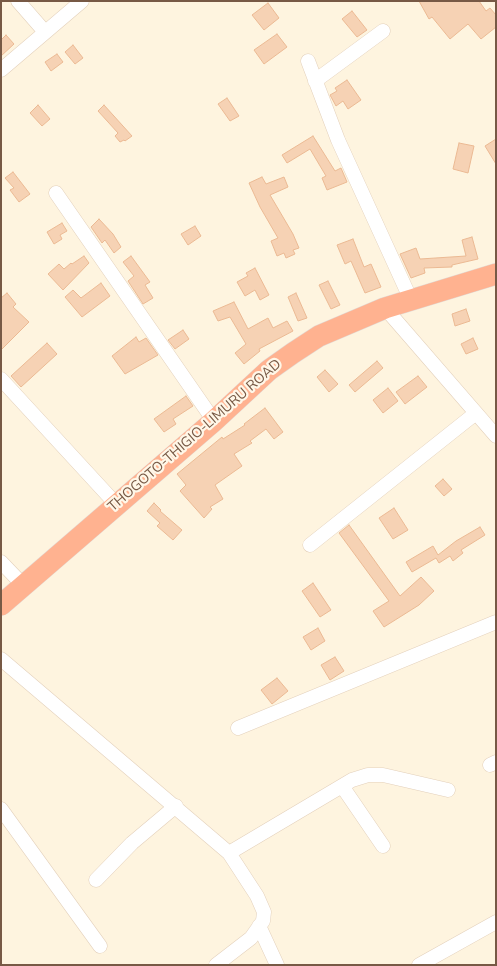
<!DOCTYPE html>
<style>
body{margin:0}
#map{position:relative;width:497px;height:966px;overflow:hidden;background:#fef4df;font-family:"Nunito Sans",sans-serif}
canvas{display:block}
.frame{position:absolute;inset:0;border:2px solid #775945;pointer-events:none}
</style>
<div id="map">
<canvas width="497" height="966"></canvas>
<div class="frame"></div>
</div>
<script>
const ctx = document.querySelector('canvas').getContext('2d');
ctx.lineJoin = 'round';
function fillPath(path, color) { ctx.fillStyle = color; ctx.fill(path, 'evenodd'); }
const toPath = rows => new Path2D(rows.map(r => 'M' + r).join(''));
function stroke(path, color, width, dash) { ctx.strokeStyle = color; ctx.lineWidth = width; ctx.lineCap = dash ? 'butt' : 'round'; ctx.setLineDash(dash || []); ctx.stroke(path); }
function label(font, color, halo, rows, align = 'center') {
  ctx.font = font + ' "Nunito Sans",sans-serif'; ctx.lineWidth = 4.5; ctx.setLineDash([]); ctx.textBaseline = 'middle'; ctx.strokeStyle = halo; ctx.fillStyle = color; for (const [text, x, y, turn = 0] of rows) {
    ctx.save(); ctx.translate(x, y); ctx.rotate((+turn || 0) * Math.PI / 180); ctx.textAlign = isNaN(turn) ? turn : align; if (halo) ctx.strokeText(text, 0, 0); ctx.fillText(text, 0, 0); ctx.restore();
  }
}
const building = toPath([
 [419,1,479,1,486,11,490,8,496,15,496,27,481,39,468,24,450,39,432,17,429,19,419,1],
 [268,3,279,18,264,30,252,15,268,3],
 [352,11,367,30,357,37,342,19,352,11],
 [277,34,287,47,264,64,254,50,277,34],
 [6,35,14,44,1,56,1,40,6,35],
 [73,45,83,58,75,64,65,52,73,45],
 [57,54,63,62,51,71,45,62,57,54],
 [347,80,361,100,348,109,343,101,336,106,330,95,337,91,335,88,347,80],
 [227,98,239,116,230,121,218,104,227,98],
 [38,105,50,119,42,126,30,113,38,105],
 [104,105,132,136,125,141,124,140,120,142,115,136,118,133,98,111,104,105],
 [313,136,335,171,341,168,347,182,327,190,322,178,326,176,310,149,287,163,282,155,313,136],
 [496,139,496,164,485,146,496,139],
 [459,143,474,146,468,173,453,169,459,143],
 [13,172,30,194,19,202,10,190,14,188,5,178,13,172],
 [262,177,266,184,284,177,288,187,270,195,293,234,299,248,293,250,295,254,286,258,284,253,277,256,271,241,278,238,260,207,249,183,262,177],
 [99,219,113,234,121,247,114,253,105,240,102,243,91,227,99,219],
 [62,223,67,231,60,235,62,239,54,244,47,232,62,223],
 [195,226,201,236,188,245,181,234,195,226],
 [472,237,478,259,452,265,452,267,424,268,425,273,411,278,400,254,416,248,420,259,466,256,462,240,472,237],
 [353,239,364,267,371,264,381,287,365,293,351,261,345,264,337,245,353,239],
 [84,256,89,263,63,290,48,274,59,264,64,269,71,263,72,264,84,256],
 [131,256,150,282,145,285,153,298,143,304,128,281,134,276,123,262,131,256],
 [255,268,269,295,260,300,255,290,245,296,237,282,248,276,246,273,255,268],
 [328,281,340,305,331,309,319,285,328,281],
 [101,283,110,296,82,317,65,297,73,290,81,298,101,283],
 [7,293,16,304,13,307,29,322,1,350,1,298,7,293],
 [296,293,307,318,298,321,288,297,296,293],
 [234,302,248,329,268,318,273,328,287,321,293,331,259,349,260,351,244,364,235,353,246,344,230,317,218,321,213,311,234,302],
 [466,309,470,321,455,326,452,314,466,309],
 [183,330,189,339,175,349,168,340,183,330],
 [136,337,139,342,146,338,158,355,125,374,112,356,136,337],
 [473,338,478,349,466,354,461,344,473,338],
 [47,343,57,354,21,387,11,376,47,343],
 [377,361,383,368,355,392,349,385,377,361],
 [325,370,338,384,329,392,317,377,325,370],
 [418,376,427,387,405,404,396,392,418,376],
 [388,388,398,401,383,413,373,400,388,388],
 [186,396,193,406,173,419,176,424,164,432,154,419,186,396],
 [265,408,283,432,274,439,266,429,250,441,252,443,234,454,242,466,215,485,223,499,210,507,212,509,204,518,180,491,186,485,177,474,222,437,223,439,245,425,244,424,265,408],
 [443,479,452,489,444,496,435,486,443,479],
 [154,503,161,510,160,511,182,530,173,540,157,526,160,523,147,511,154,503],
 [394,508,408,530,393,539,379,518,394,508],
 [349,525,400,596,421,577,434,591,419,605,384,627,373,611,389,601,339,533,349,525],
 [480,527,485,535,461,550,463,553,453,561,450,556,439,563,436,558,412,572,406,562,433,546,438,555,456,541,480,527],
 [313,583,331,610,320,617,302,591,313,583],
 [318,628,325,641,311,650,303,637,318,628],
 [335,657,344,671,330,680,321,665,335,657],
 [277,678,288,691,272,704,261,690,277,678]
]);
const minor = toPath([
 [18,1,45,32],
 [308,61,338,140,411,300],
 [1,70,82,1],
 [315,81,383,31],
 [56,193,214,421],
 [385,308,496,436],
 [1,379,116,504],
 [310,545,476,413],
 [1,562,23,585],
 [1,659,229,853,257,896,264,912,263,921,251,938,216,965],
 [238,728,496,622],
 [490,765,496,762],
 [342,786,383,846],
 [1,809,100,946],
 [229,853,352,780,368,775,383,775,448,790],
 [96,880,132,843,176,806],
 [259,926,277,965],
 [419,965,496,922]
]);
const highway = toPath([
 [1,605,214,421,269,370,293,353,319,336,385,308,496,274]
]);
const streetNames = [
 ["THOGOTO-THIGIO-LIMURU ROAD",195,436,-41]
];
fillPath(building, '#f6d2b4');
stroke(building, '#ebb993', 1);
stroke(minor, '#e3d0bb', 15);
stroke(highway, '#e1dad6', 22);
stroke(minor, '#fff', 14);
stroke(highway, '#ffb290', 21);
label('14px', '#775945', '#fff7e8', streetNames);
</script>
